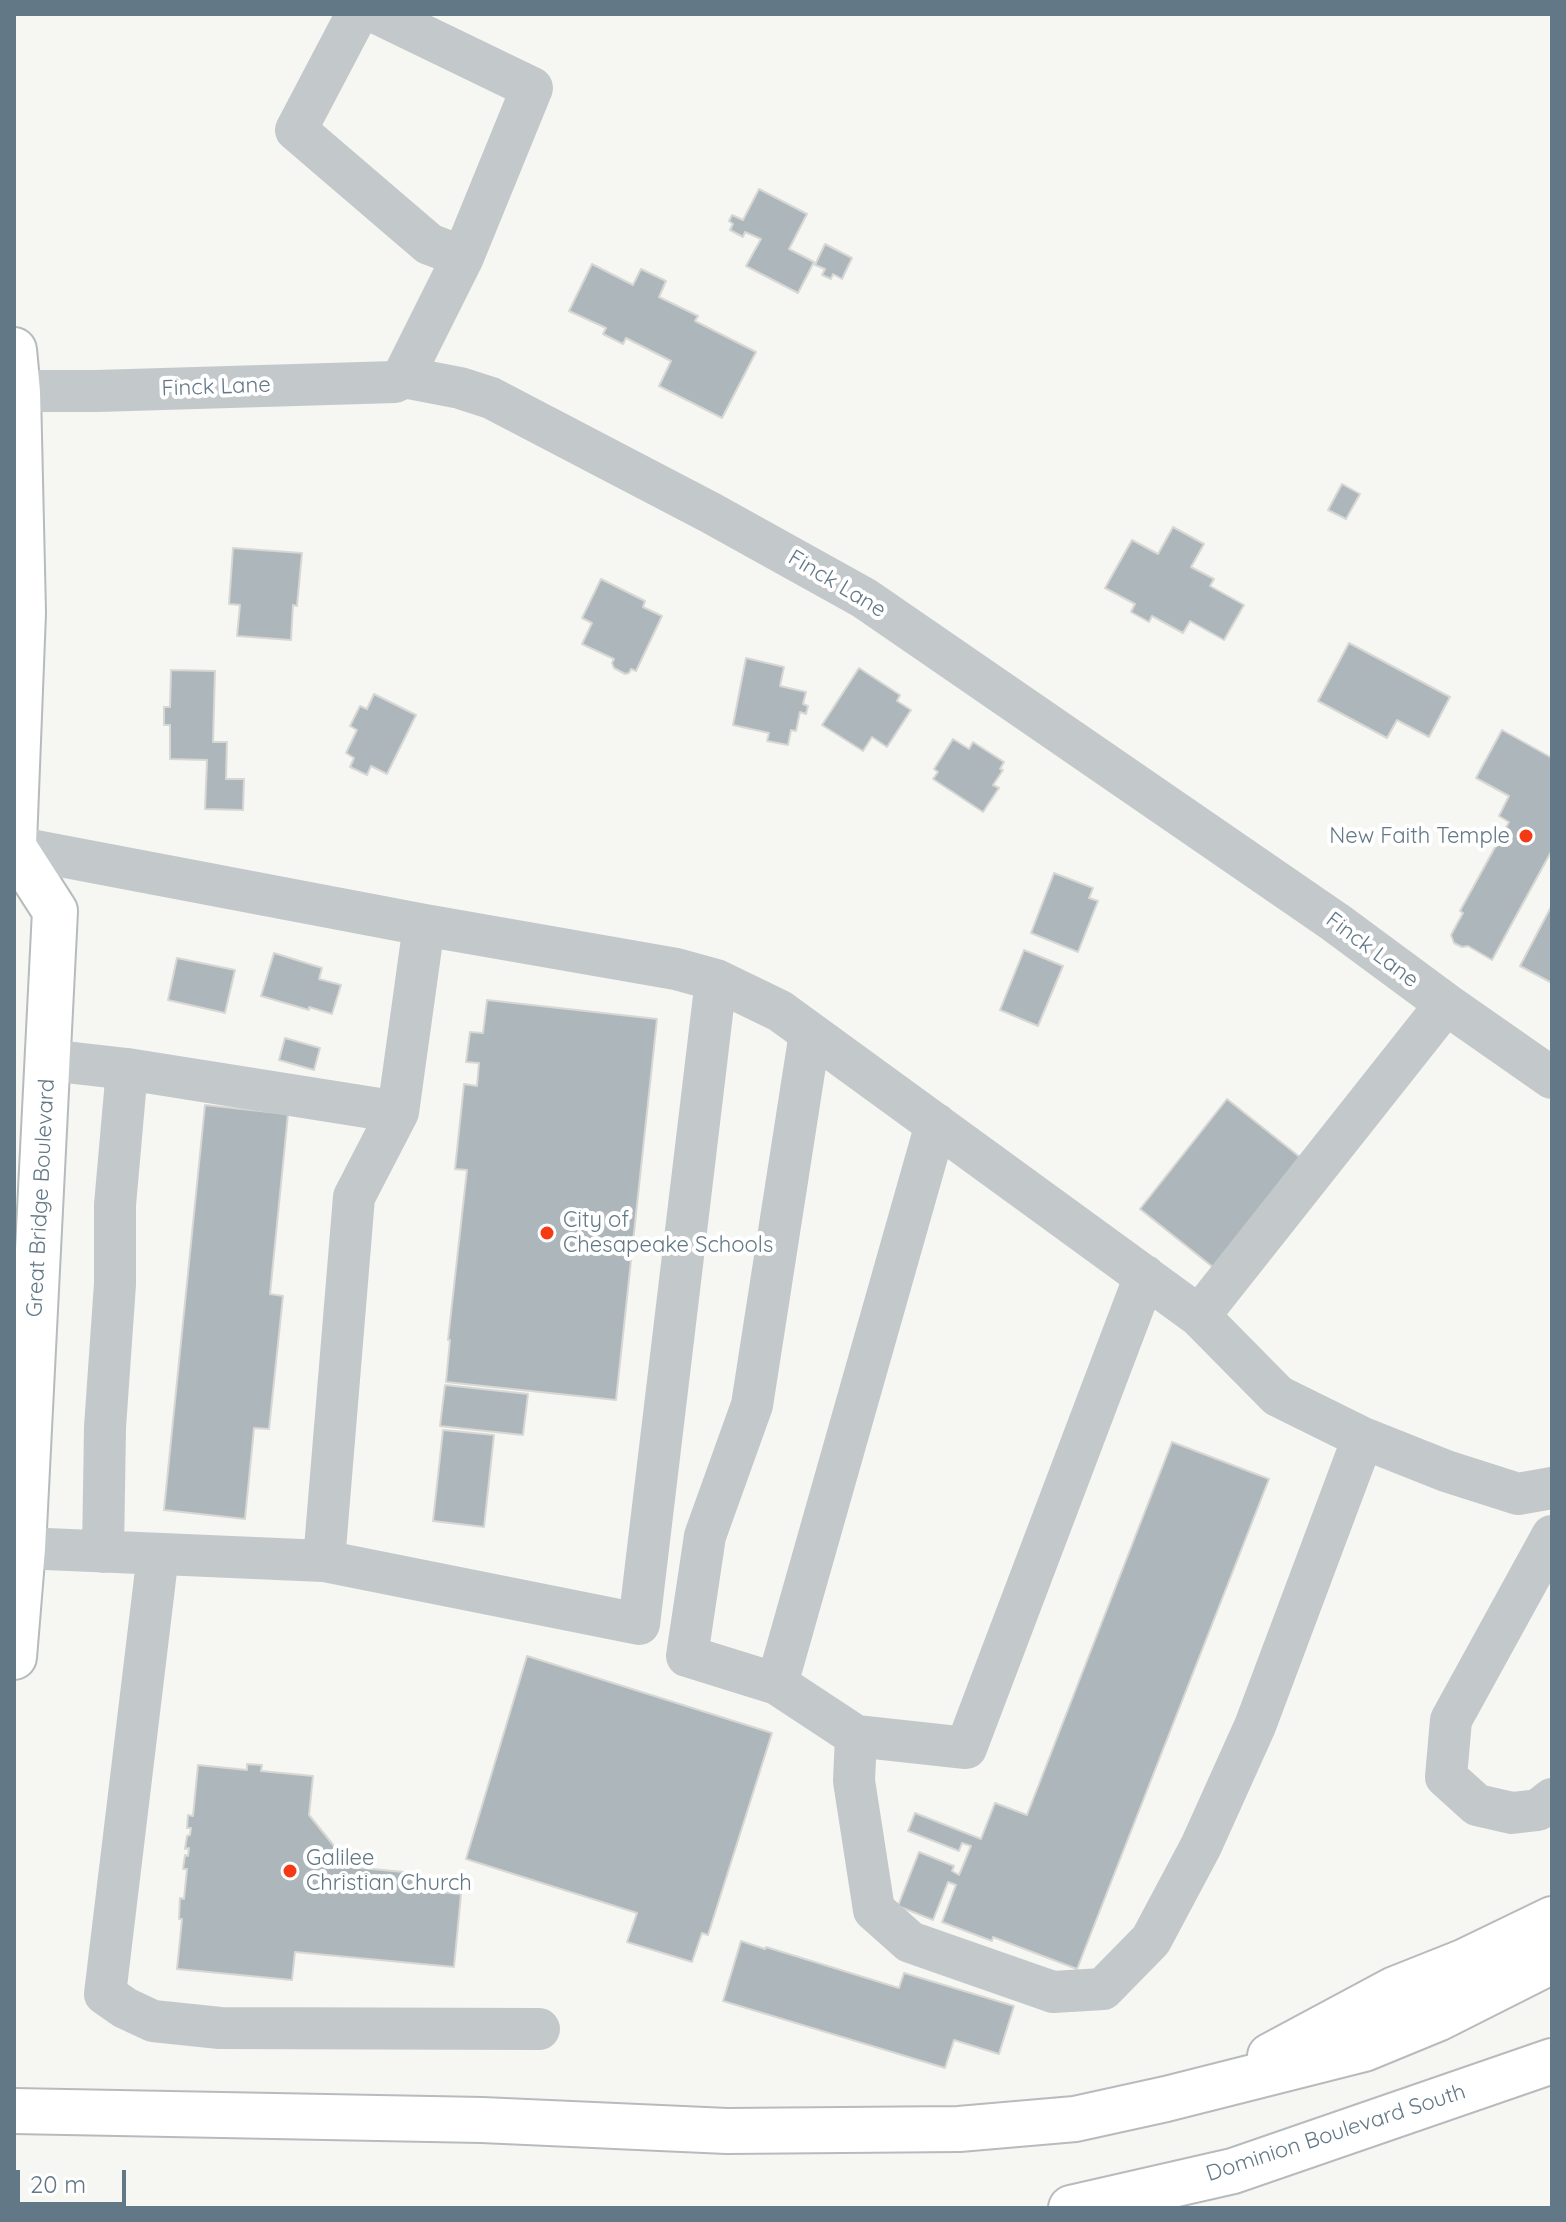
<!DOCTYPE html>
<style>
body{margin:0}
#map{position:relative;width:1566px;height:2222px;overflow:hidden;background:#f6f6f2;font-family:Quicksand,sans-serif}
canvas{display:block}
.frame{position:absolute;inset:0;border:16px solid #627886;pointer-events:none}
.scale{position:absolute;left:16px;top:2170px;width:110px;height:36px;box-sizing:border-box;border:4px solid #627886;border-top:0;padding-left:10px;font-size:24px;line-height:28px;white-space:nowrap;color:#627886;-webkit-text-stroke:6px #fff;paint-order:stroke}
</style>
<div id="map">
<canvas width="1566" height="2222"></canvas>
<div class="frame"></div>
<div class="scale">20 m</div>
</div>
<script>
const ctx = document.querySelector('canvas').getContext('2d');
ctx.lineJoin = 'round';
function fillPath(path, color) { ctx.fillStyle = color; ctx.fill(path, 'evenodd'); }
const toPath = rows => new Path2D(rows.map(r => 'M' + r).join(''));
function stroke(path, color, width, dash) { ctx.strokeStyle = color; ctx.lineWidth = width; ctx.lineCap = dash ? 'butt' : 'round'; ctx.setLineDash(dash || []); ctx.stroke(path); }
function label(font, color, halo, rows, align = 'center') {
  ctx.font = font + ' Quicksand,sans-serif'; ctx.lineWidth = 8; ctx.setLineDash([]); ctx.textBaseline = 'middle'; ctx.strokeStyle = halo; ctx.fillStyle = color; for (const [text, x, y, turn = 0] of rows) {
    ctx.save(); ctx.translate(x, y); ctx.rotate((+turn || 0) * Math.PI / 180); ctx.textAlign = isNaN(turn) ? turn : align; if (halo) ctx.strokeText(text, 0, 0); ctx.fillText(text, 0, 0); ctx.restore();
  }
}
const building = toPath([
 [759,189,807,214,789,249,814,262,798,293,746,266,761,239,745,232,743,237,730,230,733,224,729,221,732,215,743,220,759,189],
 [825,244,852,258,842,279,833,274,831,279,822,275,825,269,815,265,825,244],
 [592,264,633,285,641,269,666,281,659,297,698,316,695,321,756,352,722,418,659,386,671,361,626,338,623,344,603,334,606,328,569,311,592,264],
 [1342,484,1360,494,1346,519,1328,510,1342,484],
 [1173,527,1204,544,1191,567,1214,579,1210,586,1244,605,1224,640,1190,621,1183,633,1152,616,1149,622,1131,612,1135,604,1105,588,1132,540,1158,554,1173,527],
 [233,548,302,553,297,606,293,605,291,640,237,636,240,605,229,604,233,548],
 [601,579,645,601,643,607,662,616,636,671,631,669,629,673,625,674,614,668,612,663,614,659,582,644,592,623,582,618,601,579],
 [1349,643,1450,697,1429,737,1397,720,1387,738,1318,701,1349,643],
 [746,658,784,667,780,686,806,692,803,704,808,706,806,714,800,712,796,731,791,730,788,745,767,741,769,733,733,725,746,658],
 [859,668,900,695,897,701,911,710,887,747,872,737,863,751,822,725,859,668],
 [171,670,215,671,213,742,227,742,226,779,244,779,243,810,205,809,207,760,170,759,170,725,164,725,164,707,170,707,171,670],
 [374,694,416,715,387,774,371,766,367,775,350,767,354,758,346,753,357,730,350,726,360,706,367,709,374,694],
 [1502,730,1552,758,1552,850,1492,960,1468,946,1462,947,1454,943,1451,935,1463,913,1460,911,1509,822,1499,816,1509,796,1476,778,1502,730],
 [953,739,969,749,973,742,1004,762,1000,769,1003,770,993,785,999,788,983,812,933,779,938,772,934,769,953,739],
 [1054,873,1093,888,1089,898,1098,901,1078,952,1031,933,1054,873],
 [1552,905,1552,983,1520,966,1552,905],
 [1024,950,1063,966,1038,1026,1000,1010,1024,950],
 [274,953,322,968,319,979,341,985,332,1014,309,1007,309,1010,261,996,274,953],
 [177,958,235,970,225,1013,168,1000,177,958],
 [487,1000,657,1019,616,1400,446,1382,450,1340,448,1340,467,1170,455,1169,464,1084,477,1086,479,1063,466,1062,470,1032,483,1033,487,1000],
 [285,1038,320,1048,314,1070,279,1060,285,1038],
 [1227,1099,1301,1158,1214,1268,1140,1209,1227,1099],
 [205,1105,288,1114,270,1294,283,1296,269,1429,254,1428,245,1519,164,1510,205,1105],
 [445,1385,528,1394,523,1435,440,1426,445,1385],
 [443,1430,494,1435,484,1527,433,1521,443,1430],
 [1172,1442,1269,1479,1077,1969,993,1937,992,1941,942,1922,956,1885,948,1882,933,1920,898,1906,919,1852,954,1866,952,1871,959,1875,971,1846,962,1843,959,1851,908,1831,915,1813,981,1839,995,1803,1027,1815,1172,1442],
 [527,1656,772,1733,708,1935,702,1933,692,1962,627,1942,637,1913,466,1859,527,1656],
 [247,1764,262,1765,261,1771,313,1776,309,1815,351,1867,414,1873,413,1889,461,1894,454,1967,295,1952,292,1980,177,1969,182,1919,179,1919,180,1898,184,1899,187,1869,183,1869,185,1855,188,1856,189,1848,185,1849,187,1836,190,1835,191,1828,187,1828,188,1815,193,1816,198,1765,247,1770,247,1764],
 [741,1941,765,1949,766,1947,899,1988,904,1973,1014,2006,999,2054,954,2040,945,2068,723,2001,741,1941]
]);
const minor = toPath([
 [362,14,357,14,296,130,429,244,463,257],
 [379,14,532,88,463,257,403,377],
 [14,391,97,391,395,382,403,377,460,388,491,398,711,513,864,598,1335,922,1446,1004,1552,1078],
 [14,847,424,925,676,969,716,980,780,1011,1199,1316],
 [424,925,398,1112,354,1197,324,1561,639,1624,716,980],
 [1446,1004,1199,1316,1278,1396,1363,1438,1446,1471,1518,1494,1552,1488],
 [810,1033,752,1405,705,1536,687,1656,777,1684,936,1124],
 [48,1060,127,1069,398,1112],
 [1552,1536,1451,1720,1446,1777,1477,1805,1512,1813,1538,1810,1552,1799],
 [23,1548,324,1561],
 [103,1552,105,1427,115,1284,115,1205,127,1069],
 [158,1554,105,1994,125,2008,153,2021,220,2028,539,2029],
 [777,1684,856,1736,854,1781,874,1910,910,1942,1053,1992,1103,1989,1151,1940,1201,1846,1255,1726,1363,1438],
 [856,1736,966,1748,1145,1276]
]);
const major = toPath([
 [14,350,18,392,23,613,14,843],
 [14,847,55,911,23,1548,14,1657]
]);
const highway = toPath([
 [1270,2056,1395,1989,1463,1962,1552,1919],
 [14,2111,482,2120,727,2131,959,2129,1075,2119,1166,2099,1364,2049,1437,2019,1552,1961],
 [1071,2208,1233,2171,1552,2061]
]);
const markers = [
 [1526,836,8,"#f43a14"],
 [547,1233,8,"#f43a14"],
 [290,1871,8,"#f43a14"]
];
const streetNames = [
 ["Finck Lane",216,387,-2],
 ["Finck Lane",837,584,31],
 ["Finck Lane",1372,950,37],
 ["Great Bridge Boulevard",41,1198,-87],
 ["Dominion Boulevard South",1336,2133,-18]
];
const poiNames = [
 ["New Faith Temple",1510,836,"right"],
 ["City of",563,1220],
 ["Chesapeake Schools",563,1245],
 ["Galilee",306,1858],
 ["Christian Church",306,1883]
];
fillPath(building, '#adb7bb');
stroke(building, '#d7d7d4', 2);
stroke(major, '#b6bbbe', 48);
stroke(highway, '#b7bbbe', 48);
stroke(minor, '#c3c8cb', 42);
stroke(major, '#fff', 44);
stroke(highway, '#fff', 44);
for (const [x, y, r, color] of markers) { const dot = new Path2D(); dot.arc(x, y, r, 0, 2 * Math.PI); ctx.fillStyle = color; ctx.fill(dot); stroke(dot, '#fff', 3); }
label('22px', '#627886', '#fff', streetNames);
label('22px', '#627886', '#fff', poiNames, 'left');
</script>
